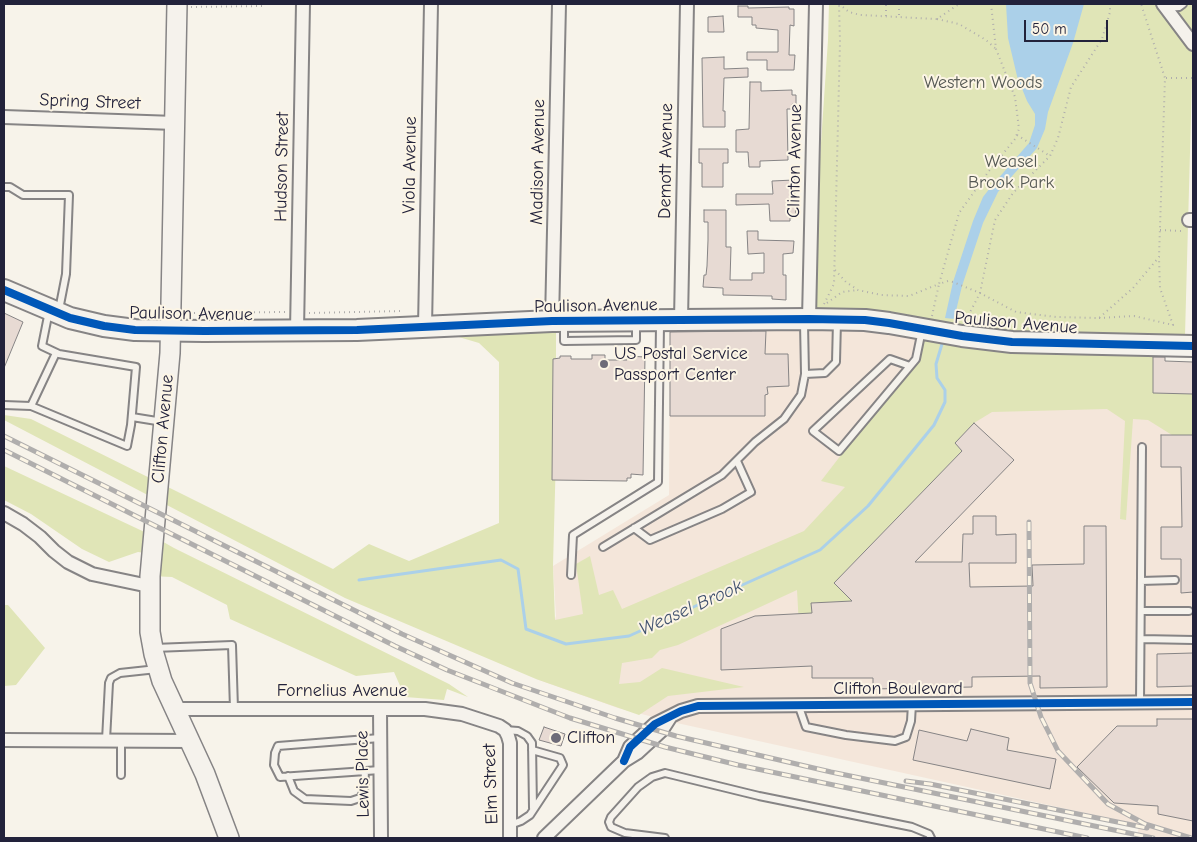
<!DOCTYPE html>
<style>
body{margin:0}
#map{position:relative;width:1197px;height:842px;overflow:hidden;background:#f7f3ea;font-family:"Comic Neue",sans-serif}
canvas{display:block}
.frame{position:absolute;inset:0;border:5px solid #22223b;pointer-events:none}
.scale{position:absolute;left:1024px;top:20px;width:84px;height:22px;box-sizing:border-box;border:2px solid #22223b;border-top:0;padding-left:6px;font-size:15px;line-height:18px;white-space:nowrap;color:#22223b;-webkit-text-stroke:4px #fcf5e5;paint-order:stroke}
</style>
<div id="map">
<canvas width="1197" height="842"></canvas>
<div class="frame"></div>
<div class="scale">50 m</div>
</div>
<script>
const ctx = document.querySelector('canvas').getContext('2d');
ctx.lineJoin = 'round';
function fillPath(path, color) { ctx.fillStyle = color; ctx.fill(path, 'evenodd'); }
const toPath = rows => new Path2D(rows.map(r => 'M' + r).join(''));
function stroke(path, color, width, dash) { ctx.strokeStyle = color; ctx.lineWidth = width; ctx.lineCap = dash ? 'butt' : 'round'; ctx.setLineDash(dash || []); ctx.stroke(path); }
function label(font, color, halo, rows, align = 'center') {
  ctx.font = font + ' "Comic Neue",sans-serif'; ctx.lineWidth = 4; ctx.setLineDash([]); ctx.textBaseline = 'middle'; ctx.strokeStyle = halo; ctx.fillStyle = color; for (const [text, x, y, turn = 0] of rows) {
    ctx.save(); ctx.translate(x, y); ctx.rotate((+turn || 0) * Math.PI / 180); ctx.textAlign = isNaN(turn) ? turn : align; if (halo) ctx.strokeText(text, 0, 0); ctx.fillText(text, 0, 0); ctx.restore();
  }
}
const built = toPath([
 [867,327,924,338,919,353,1153,370,1193,369,1193,838,1137,838,1139,825,677,723,618,708,536,679,556,616,553,566,669,495,670,329]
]);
const green = toPath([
 [829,4,1193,4,1193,78,1192,79,1185,335,1017,341,1153,357,1153,393,1193,394,1193,435,1172,435,1148,420,1133,419,1126,520,1120,519,1125,421,1107,409,992,412,974,423,955,443,962,451,834,583,852,601,812,603,812,625,799,626,797,590,678,645,660,650,652,658,622,663,619,684,640,682,662,668,744,687,668,696,639,715,536,679,345,598,4,420,4,415,31,419,333,569,369,544,409,561,499,523,499,362,479,343,425,327,556,321,556,454,553,566,555,620,583,614,576,564,590,556,599,595,613,590,622,609,804,531,845,487,821,481,919,354,924,338,809,319,828,40],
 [4,466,153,536,174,548,449,684,468,697,447,689,444,700,405,697,394,672,356,676,230,619,227,605,172,577,150,576,152,554,138,552,109,562,82,549,31,514,4,500],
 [4,605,8,605,45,648,16,685,4,686]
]);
const water = toPath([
 [1006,4,1084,4,1073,43,1048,112,1045,129,1037,148,998,192,983,223,962,286,954,319,945,318,953,282,973,221,983,197,990,188,1029,143,1035,125,1035,114,1027,101,1017,76,1008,38]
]);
const stream = toPath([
 [359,580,501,560,518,569,526,629,566,644,629,636,820,550,868,506,934,425,945,402,945,390,937,378,936,364,942,344]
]);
const building = toPath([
 [738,6,748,6,748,8,789,7,789,9,794,9,794,26,790,25,789,55,795,55,794,70,767,70,767,60,747,60,747,52,778,52,778,30,756,28,756,25,752,25,752,17,738,17,738,6],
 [723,16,724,32,708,32,708,17,723,16],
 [724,57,724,69,748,68,748,77,724,78,723,111,725,111,725,127,703,127,702,58,724,57],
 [750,82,761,82,761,91,792,90,792,95,796,95,796,104,792,104,792,109,787,109,788,160,760,161,760,167,749,167,748,152,736,152,736,130,749,129,750,82],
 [699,149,728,149,728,163,723,163,723,187,702,187,702,163,699,163,699,149],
 [794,180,796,218,790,218,790,221,770,221,769,204,736,205,736,194,773,194,772,181,794,180],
 [704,210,726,210,726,247,731,247,730,280,752,280,752,273,764,273,764,253,748,254,747,231,758,231,758,240,794,241,793,253,783,254,783,275,786,275,786,300,772,299,772,296,723,295,723,288,703,287,704,275,706,275,707,266,708,240,708,222,704,222,704,210],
 [4,313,23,322,4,368,4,313],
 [751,331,766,331,765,354,788,354,789,386,767,387,768,394,765,395,765,416,670,416,670,332,751,331],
 [592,355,605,355,605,360,627,360,627,356,645,357,643,475,631,474,631,478,627,478,627,481,552,480,553,359,560,358,560,356,571,356,571,359,592,359,592,355],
 [1153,357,1165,357,1165,361,1193,362,1193,394,1153,393,1153,357],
 [974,423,1014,460,915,562,962,562,963,534,973,534,973,516,996,516,996,535,1016,534,1016,563,969,563,970,587,1033,586,1032,565,1084,564,1084,526,1106,526,1107,687,1040,688,1040,676,972,677,972,687,873,689,873,678,812,678,812,666,721,670,721,629,755,616,812,613,811,603,852,601,834,583,962,451,955,443,974,423],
 [1161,435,1193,435,1193,592,1181,593,1181,559,1161,559,1161,527,1182,527,1181,467,1161,467,1161,435],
 [1193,653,1193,686,1157,687,1157,654,1193,653],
 [1157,719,1193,719,1193,821,1158,814,1158,806,1114,803,1077,767,1117,726,1157,726,1157,719],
 [544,727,565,734,561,746,539,740,544,727],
 [971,729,1009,738,1007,750,1056,759,1050,789,913,760,919,730,967,741,971,729]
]);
const path = toPath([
 [374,4,382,4],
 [839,4,849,12,860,15,937,19,959,4],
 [899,4,899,16],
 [991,4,996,49,1015,97,1019,129,1015,139,989,171,959,213,939,284,948,281,953,282,980,293,995,220,1013,193,1050,156,1058,138,1071,87,1102,39,1110,12,1110,4],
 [191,7,263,6],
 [886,16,886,4],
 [937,19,959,24,986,40,996,49],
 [1166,78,1193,78],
 [1017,135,1050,156],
 [1160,230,1182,231],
 [835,270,846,282,858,290,881,295,909,296,939,284],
 [827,303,842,292,858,290],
 [824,304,834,284,840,42,839,4],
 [184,313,285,312],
 [309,313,402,311],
 [932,316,939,284],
 [1099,318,1134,316,1173,325,1160,288,1159,258],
 [966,320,980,293,1016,312,1056,317,1099,318,1133,288,1159,257,1165,78,1141,4]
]);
const lane = toPath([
 [1166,8,1179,7,1183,4],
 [4,187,10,187,23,195,69,195,66,274,59,310],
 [564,322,564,341,636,340,636,323],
 [804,323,805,374,825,373,836,362,837,321],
 [910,366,890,359,813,431,839,451,916,359,922,330],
 [4,405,31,406,127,446,131,425,136,367,59,354,42,346,49,311],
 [31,406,56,353],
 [132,417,163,422],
 [634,528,650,540,722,509,751,492,737,461],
 [603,547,722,475,755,442,784,419,801,395,805,374],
 [571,575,573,535,658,482,660,324],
 [1141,581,1175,580],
 [1141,611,1189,611],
 [1141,639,1193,640],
 [154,648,232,645,234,709],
 [1140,702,1142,447],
 [798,704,806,727,846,735,895,741,906,737,911,721,912,704],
 [505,730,518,731,527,736,532,743,533,808],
 [380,738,278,746,275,753,274,765,280,777,380,770],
 [106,740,109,683,111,678,120,673,157,669],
 [121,740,121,775],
 [288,776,294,791,305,799,351,801,360,798,364,791,365,771],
 [510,825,521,821,530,815,563,765,560,758,532,750],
 [665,838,625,833,611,827,609,822,611,817,638,787,652,777,665,773,759,796,912,827,929,834,931,838]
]);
const street = toPath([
 [1163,4,1193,44],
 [4,117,175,123],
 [1189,220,1193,220],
 [809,319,816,4],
 [681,320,687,4],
 [552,321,559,4],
 [425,327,431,4],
 [297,330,303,4],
 [4,513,23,524,40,537,54,551,68,562,92,574,149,586],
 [175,709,425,709,462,714,499,726,505,730,508,736,510,743,510,838],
 [380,709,381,838],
 [4,740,191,741],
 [624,761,630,747,655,724,681,711,698,706,1193,702],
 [544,838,624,761,637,753,662,730,671,716]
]);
const secondary = toPath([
 [177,4,170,353,150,576,150,632,154,654,162,681,205,774,229,838]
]);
const primary = toPath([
 [4,290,70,318,104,326,135,330,204,331,357,330,552,321,809,319,865,320,889,323,962,336,1012,342,1193,346]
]);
const rail = toPath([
 [4,436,402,634,512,683,615,718,676,736,831,772,1153,838],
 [4,450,395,646,447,670,570,718,665,747,738,765,1087,838],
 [1029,522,1030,683,1041,717,1058,751,1108,804,1145,824,1191,838],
 [906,781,930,784,1147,828]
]);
const cycleway = toPath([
 [4,290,70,318,104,326,135,330,204,331,357,330,552,321,809,319,865,320,889,323,962,336,1012,342,1193,346],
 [624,761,630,747,655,724,681,711,698,706,1193,702]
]);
const markers = [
 [604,364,5,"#6d6b78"],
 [556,738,6,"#6d6b78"]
];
const parkNames = [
 ["Western Woods",983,83],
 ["Weasel",1011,162],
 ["Brook Park",1011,183]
];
const streetNames = [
 ["Spring Street",90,102,2],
 ["Demott Avenue",666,161,-89],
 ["Clinton Avenue",795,161,-89],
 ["Madison Avenue",538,162,-89],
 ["Viola Avenue",410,165,-89],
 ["Hudson Street",282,167,-89],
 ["Paulison Avenue",596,306,-1],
 ["Paulison Avenue",191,314,1],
 ["Paulison Avenue",1016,323,5],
 ["Clifton Avenue",163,429,-85],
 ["Clifton Boulevard",898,689],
 ["Fornelius Avenue",342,691],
 ["Lewis Place",363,774,-91],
 ["Elm Street",491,784,-92]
];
const poiNames = [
 ["US Postal Service",614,354],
 ["Passport Center",614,375],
 ["Clifton",567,738]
];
const waterNames = [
 ["Weasel Brook",691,608,-24]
];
fillPath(built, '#f4e6da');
fillPath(green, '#e0e5b7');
fillPath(water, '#abd0e9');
stroke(stream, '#abd0e9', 3);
fillPath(building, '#e7dad3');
stroke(building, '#868485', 1);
stroke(lane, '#868485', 10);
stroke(street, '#868485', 16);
stroke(secondary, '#868485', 22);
stroke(primary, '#868485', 24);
stroke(path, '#b0aead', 2, [1, 4]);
stroke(lane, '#f5f2ec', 6);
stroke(street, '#f5f2ec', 12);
stroke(secondary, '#f5f2ec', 19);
stroke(primary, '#f5f2ec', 20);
stroke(rail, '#b0aead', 5);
stroke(rail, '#fcf5e5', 3, [9]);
stroke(cycleway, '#0057b8', 8);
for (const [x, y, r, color] of markers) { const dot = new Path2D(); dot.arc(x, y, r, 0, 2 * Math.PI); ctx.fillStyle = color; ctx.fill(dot); stroke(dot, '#fcf5e5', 2); }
label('18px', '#555954', '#fcf5e5', parkNames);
label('18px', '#22223b', '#fcf5e5', streetNames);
label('18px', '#22223b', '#fcf5e5', poiNames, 'left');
label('italic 19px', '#41526f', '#fcf5e5', waterNames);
</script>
